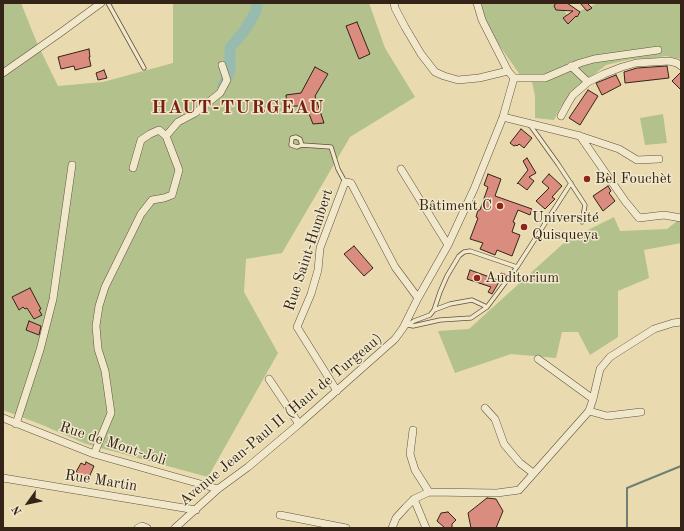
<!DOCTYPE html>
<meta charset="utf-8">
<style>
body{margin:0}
#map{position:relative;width:684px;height:531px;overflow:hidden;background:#e9dbaf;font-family:"Old Standard TT",serif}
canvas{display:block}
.frame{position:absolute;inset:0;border:4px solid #332417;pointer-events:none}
.north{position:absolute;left:8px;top:483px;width:40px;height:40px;-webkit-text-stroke:3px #f1e8cb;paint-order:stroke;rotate:237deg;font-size:11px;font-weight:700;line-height:16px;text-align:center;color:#332417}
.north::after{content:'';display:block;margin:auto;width:14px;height:18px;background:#332417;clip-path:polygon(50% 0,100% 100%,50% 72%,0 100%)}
</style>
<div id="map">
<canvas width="684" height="531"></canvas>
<div class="frame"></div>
<div class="north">N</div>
</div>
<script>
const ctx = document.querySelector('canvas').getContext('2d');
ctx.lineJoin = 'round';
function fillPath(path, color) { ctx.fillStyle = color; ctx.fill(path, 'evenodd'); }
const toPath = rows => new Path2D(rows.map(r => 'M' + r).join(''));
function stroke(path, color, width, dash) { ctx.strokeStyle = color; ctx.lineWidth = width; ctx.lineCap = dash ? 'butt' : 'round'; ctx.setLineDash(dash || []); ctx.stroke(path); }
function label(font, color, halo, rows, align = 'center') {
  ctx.font = font + ' "Old Standard TT",serif'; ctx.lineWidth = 3; ctx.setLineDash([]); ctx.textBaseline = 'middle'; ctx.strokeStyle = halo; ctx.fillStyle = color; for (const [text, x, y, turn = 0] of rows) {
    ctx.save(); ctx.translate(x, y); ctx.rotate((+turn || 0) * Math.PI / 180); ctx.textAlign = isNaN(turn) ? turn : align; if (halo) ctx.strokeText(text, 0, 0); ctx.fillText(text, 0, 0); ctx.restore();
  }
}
const green = toPath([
 [3,3,21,3,37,43,58,86,103,82,173,63,173,3,369,3,385,48,415,97,350,137,282,253,246,259,244,292,278,353,208,477,86,444,40,424,3,410],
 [479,3,559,3,568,16,598,3,681,3,681,59,665,56,654,58,632,59,606,65,571,93,560,108,554,120,535,118,535,96,532,82,532,75,520,75,488,29],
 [663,114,667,143,645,145,640,118],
 [614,217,620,231,667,229,681,218,681,243,644,250,649,278,618,291,618,337,590,355,578,332,562,332,556,358,511,354,455,373,438,331,469,329,566,241]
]);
const stream = toPath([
 [627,528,627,488,681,466]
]);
const river = toPath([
 [223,86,230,71,230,48,245,30,256,11,257,3]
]);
const building = toPath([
 [556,3,567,3,580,12,577,17,576,16,568,24,563,18,573,11,556,10,554,6,556,3],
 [580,3,587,3,592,8,587,11,580,3],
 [357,22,370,54,359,59,346,26,357,22],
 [89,49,90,57,89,57,91,66,75,70,74,66,61,69,58,57,89,49],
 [667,66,669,78,625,83,624,72,637,68,667,66],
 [315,67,328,74,315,96,324,123,313,124,306,106,287,106,286,95,301,93,315,67],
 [104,70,107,78,98,80,96,73,104,70],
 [681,72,681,90,672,81,681,72],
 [616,75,621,85,602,95,596,83,616,75],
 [588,90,598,96,580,125,569,118,588,90],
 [521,129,532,138,524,148,519,144,517,146,516,145,514,146,510,143,521,129],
 [527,158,536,173,529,177,534,181,527,190,518,183,517,184,528,170,523,161,527,158],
 [488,174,501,179,495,196,532,209,530,215,518,210,513,222,515,223,512,232,520,235,512,256,497,250,495,255,480,249,483,243,470,239,478,218,476,217,478,210,480,210,488,187,484,185,488,174],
 [549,174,562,186,552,197,555,199,545,209,536,201,549,188,542,182,549,174],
 [608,186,611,191,609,193,615,201,603,211,593,196,608,186],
 [354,246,373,268,364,276,344,254,354,246],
 [470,270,498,280,501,273,507,275,501,282,499,282,492,294,488,292,491,287,467,279,470,270],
 [30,288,41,309,39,310,42,315,34,319,27,308,25,309,23,307,19,310,12,297,30,288],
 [29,321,41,326,39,335,26,330,29,321],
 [86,462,94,466,87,482,83,480,80,482,77,478,80,475,76,472,81,463,85,465,86,462],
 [487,498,496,499,503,511,496,528,471,528,468,513,487,498],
 [448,512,456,520,452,524,452,528,445,528,437,521,441,513,448,512]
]);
const lane = toPath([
 [108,3,144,68],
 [530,125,558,164,585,205,582,222],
 [302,145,297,147,291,145,292,138,296,137,300,139,302,145,331,147,338,169,345,182],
 [434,310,450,304,472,300,487,307],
 [408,325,414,321,430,315,434,310,440,292,447,276,459,256,464,252,470,251,517,267],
 [405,327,408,325,413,326,440,320,471,318,487,307,517,267,571,183]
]);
const street = toPath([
 [394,3,395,8,405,27,421,54,435,72,444,76,458,80,479,78,508,71],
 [571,66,588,82],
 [3,73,60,33,101,3],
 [514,78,545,78,580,63,594,59,658,50],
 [561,116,568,103,573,95,588,82,604,74,622,67,636,63,669,61,677,63,681,66],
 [503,117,580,136,619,149,637,160,659,159],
 [166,136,178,122,195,113,220,93,227,80,222,65],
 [580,136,625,201,639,218,664,215,681,218],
 [401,169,448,245],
 [538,359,593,399],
 [269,379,299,424],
 [337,391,297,327,311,294,318,270,320,248,345,182,351,183,395,267,418,298],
 [485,408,495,419,504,444,520,463,533,473],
 [589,411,607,416,641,412],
 [3,418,94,454,218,489],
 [16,424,40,350,53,299,72,165],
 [413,430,410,454,415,470,429,492],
 [94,454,111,413,105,371,98,349,96,326,99,306,105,287,141,214,152,200,164,198,172,195,179,170,166,136,159,130,150,134,141,140,133,168],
 [3,478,196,510],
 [414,499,426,528],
 [280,515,346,528],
 [138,528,142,526,147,528],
 [175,528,218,489,248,467,299,424,395,339,403,328,418,298,448,245,474,189,503,117,514,78,508,71,482,20,477,3],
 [392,528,396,518,406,507,414,499,429,492,497,493,519,490,589,411,593,399,600,369,610,357,654,329,673,323,681,322]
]);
const markers = [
 [587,179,4,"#8f2418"],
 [500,206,4,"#8f2418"],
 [524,227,4,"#8f2418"],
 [477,278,4,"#8f2418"]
];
const poiNames = [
 ["Bèl Fouchèt",595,179],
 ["Bâtiment C",492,206,"right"],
 ["Université",532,218],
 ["Quisqueya",532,235],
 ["Auditorium",485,278]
];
const streetNames = [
 ["Rue Saint-Humbert",309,250,-72],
 ["Avenue Jean-Paul II (Haut de Turgeau)",281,420,-40],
 ["Rue de Mont-Joli",113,444,18],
 ["Rue Martin",101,481,9]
];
const districtNames = [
 ["HAUT-TURGEAU",238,108]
];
fillPath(green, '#b3c18d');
stroke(stream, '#6f7f72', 2);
stroke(river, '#97bbaf', 11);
fillPath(building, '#da8d7f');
stroke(building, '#332417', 1);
stroke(lane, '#60523d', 5);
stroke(street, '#60523d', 8);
stroke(lane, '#f1e8cb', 3.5);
stroke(street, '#f1e8cb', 7);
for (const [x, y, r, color] of markers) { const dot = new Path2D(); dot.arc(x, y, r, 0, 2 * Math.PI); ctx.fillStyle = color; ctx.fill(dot); stroke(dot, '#f1e8cb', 1.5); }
label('15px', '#332417', '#f1e8cb', poiNames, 'left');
label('15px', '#332417', '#f1e8cb', streetNames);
ctx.letterSpacing = '1px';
label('bold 19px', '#7a1f14', '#f1e8cb', districtNames);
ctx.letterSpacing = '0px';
</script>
